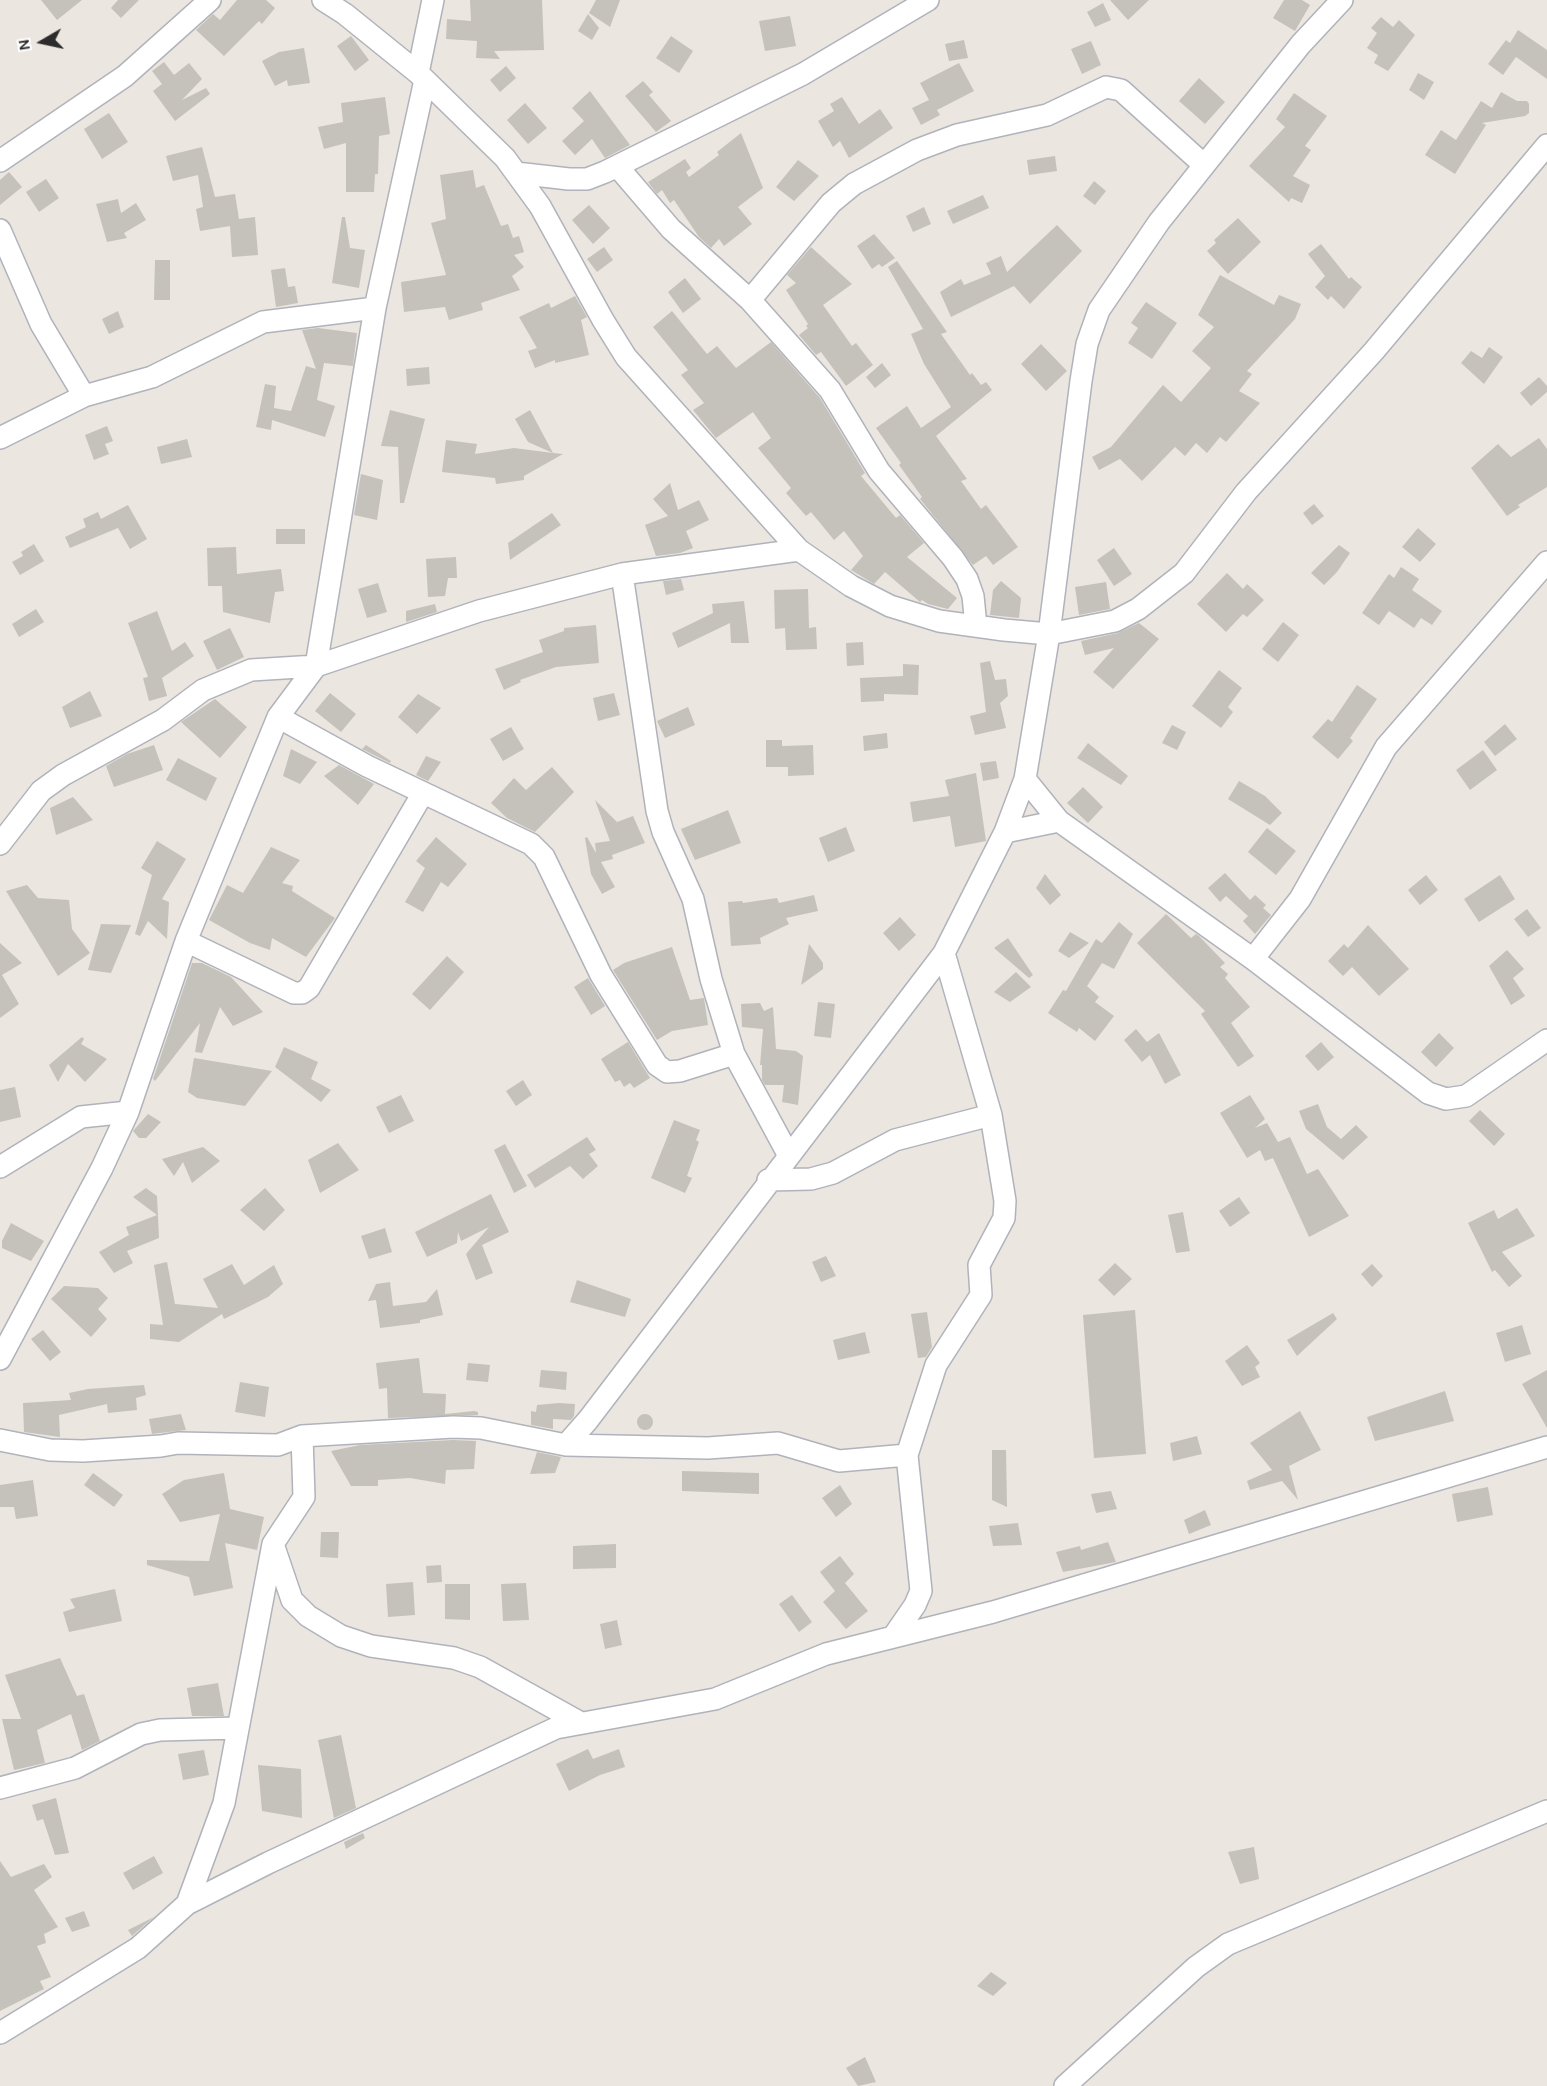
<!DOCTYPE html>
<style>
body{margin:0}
#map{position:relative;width:1547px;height:2086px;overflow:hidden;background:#ece6e0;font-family:Karla,sans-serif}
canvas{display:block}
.north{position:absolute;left:12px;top:12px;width:60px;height:60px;-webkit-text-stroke:4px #fff;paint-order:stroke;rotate:261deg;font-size:16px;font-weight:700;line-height:24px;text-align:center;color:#2c2c2c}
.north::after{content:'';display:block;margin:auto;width:21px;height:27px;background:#2c2c2c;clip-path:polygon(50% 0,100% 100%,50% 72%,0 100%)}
</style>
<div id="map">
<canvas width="1547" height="2086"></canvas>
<div class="north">N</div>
</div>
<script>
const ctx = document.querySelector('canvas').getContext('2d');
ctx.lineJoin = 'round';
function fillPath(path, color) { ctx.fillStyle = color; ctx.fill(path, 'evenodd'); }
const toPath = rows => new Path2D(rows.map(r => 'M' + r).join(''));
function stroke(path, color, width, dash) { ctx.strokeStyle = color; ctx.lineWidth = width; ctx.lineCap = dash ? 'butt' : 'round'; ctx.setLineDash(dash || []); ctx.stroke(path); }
const building = toPath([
 [41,0,82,0,57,20],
 [118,0,139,0,121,18,111,8],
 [237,0,266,0,275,8,262,24,259,21,224,56,196,30,213,14,220,20],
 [470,0,542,0,544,50,494,51,500,59,476,58,477,41,446,39,447,19,471,21],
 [596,0,620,0,610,27,589,13],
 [1110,0,1149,0,1128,20],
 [1284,0,1302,0,1310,5,1295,31,1273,18],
 [1103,3,1111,20,1095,27,1087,12],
 [588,14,599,28,592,40,578,31],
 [790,16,796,46,765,51,759,21],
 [1381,17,1393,27,1399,20,1415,35,1388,71,1374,63,1378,55,1367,48,1377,33,1371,28],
 [1518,30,1547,50,1547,79,1516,57,1503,75,1488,64,1506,40,1510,43],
 [351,36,369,60,355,71,337,46],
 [671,36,693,51,679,73,656,58],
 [964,40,968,58,949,61,945,44],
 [1091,41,1101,65,1082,74,1071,49],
 [304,48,310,83,288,86,287,80,275,86,262,61,279,52],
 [164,62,174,75,189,63,202,79,182,100,206,88,210,94,175,121,153,91,162,84,152,71],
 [959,63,974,91,937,110,940,115,921,125,912,108,929,100,920,83],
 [506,66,516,78,500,92,490,80],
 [1418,73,1434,82,1424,100,1409,90],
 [1199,78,1225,102,1205,124,1179,101],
 [643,81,653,92,649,95,671,121,656,132,625,96],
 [590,91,630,145,605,158,592,139,575,155,562,141,584,121,572,108],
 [1501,92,1517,101,1527,101,1529,104,1529,113,1525,116,1482,123,1486,125,1455,174,1425,155,1441,130,1456,140,1481,101,1492,108],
 [1294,93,1327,116,1305,146,1311,150,1293,176,1310,185,1302,203,1291,198,1289,202,1249,166,1285,127,1276,119],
 [385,97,390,134,379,136,378,174,375,174,374,192,346,192,346,143,324,149,318,127,343,122,341,103],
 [842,97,859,124,880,109,893,128,849,158,840,141,833,147,818,121,834,111,830,104],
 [525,103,547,128,528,144,507,120],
 [109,113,128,142,102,159,84,129],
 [741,133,763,188,738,207,752,224,724,246,719,239,711,248,699,237,674,200,670,203,662,190,657,194,648,182,685,159,691,168,686,172,689,177,719,155,717,152],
 [202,147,215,197,235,194,239,219,255,217,258,255,232,257,230,226,200,231,196,209,203,207,198,175,173,181,166,156],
 [1055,156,1057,171,1029,175,1027,160],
 [798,160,819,176,794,201,776,187],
 [473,170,476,188,484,185,501,226,508,224,513,238,519,236,524,252,514,255,524,267,512,276,520,290,481,303,483,310,449,320,445,307,404,312,401,282,446,275,431,223,446,219,440,175],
 [9,172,22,187,0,205,0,180],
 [46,179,59,198,39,212,26,192],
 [1094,181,1106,191,1095,205,1083,196],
 [983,195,989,208,953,224,947,211],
 [118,199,121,213,136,203,146,220,124,233,127,238,107,242,96,204],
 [589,205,610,228,593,244,572,220],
 [924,207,931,224,913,232,906,216],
 [342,217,345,217,350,248,365,250,359,288,332,283],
 [1238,218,1261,242,1228,274,1207,251,1216,243,1214,240],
 [1057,225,1082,251,1030,304,1014,286,951,317,940,292,961,279,964,285,991,274,986,263,1001,256,1007,272],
 [874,234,895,258,882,267,879,264,872,269,857,246],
 [1321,244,1349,279,1351,277,1362,287,1344,309,1331,296,1328,300,1315,287,1325,276,1308,254],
 [604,247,613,260,597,272,587,259],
 [811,247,852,284,823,305,852,346,856,343,873,365,846,386,821,352,816,355,799,335,808,328,806,326,808,324,786,290,796,283,787,275],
 [155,260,170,260,170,300,154,300],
 [897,261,947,332,941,334,970,375,972,373,981,385,986,382,992,390,936,436,967,479,961,481,981,509,986,505,1018,547,993,565,986,556,973,565,920,499,922,497,899,465,901,463,876,428,907,406,921,428,951,407,924,364,911,334,923,329,888,267],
 [285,268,288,287,295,286,298,303,276,307,271,270],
 [1220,275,1274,305,1279,295,1301,304,1295,319,1247,371,1252,374,1239,391,1260,403,1226,442,1220,437,1207,453,1196,443,1185,456,1175,447,1142,481,1120,459,1099,470,1092,457,1111,447,1163,385,1181,402,1211,368,1192,351,1214,327,1198,315],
 [685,278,701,299,683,313,668,292],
 [575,296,587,317,581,320,589,355,555,363,555,360,535,368,528,351,537,348,519,317,549,303,551,308],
 [1146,302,1177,323,1152,359,1128,343,1138,328,1131,323],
 [118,311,124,327,109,334,102,319],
 [672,311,707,354,717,346,736,368,771,342,820,398,865,473,861,476,896,518,900,515,924,543,907,557,957,598,948,609,928,604,922,600,920,602,885,572,874,584,851,570,863,556,844,531,834,540,811,512,806,516,786,493,791,488,758,448,771,438,753,412,716,438,693,410,704,403,681,375,688,370,653,327],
 [318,328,357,333,353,366,324,363,317,400,335,406,325,437,272,420,271,430,256,427,265,384,276,386,274,408,291,411,306,366,316,369,302,330],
 [1041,344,1067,371,1046,391,1021,364],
 [1489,347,1503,357,1484,384,1461,363,1471,351,1482,358],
 [882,363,891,375,875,388,866,377],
 [429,367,430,384,407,386,406,369],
 [1539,377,1547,386,1547,392,1531,406,1520,393],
 [390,410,425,419,404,503,400,503,398,447,381,446],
 [530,410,553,453,563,454,524,476,524,480,496,484,495,478,442,472,446,440,477,444,475,454,514,448,553,453,528,442,515,419],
 [107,426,113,441,105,444,109,454,94,460,85,435],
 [1539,438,1547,449,1547,487,1518,505,1520,507,1507,516,1471,468,1498,444,1511,457],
 [187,439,192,457,161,464,157,447],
 [361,474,383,480,377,520,354,515],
 [670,483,678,510,699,500,709,520,686,531,693,548,680,553,656,556,645,525,668,516,653,499],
 [1314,504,1324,516,1312,525,1303,513],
 [128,505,147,539,130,549,118,528,70,548,65,537,86,527,83,519,98,512,101,519],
 [552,513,561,525,510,560,508,543],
 [1418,528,1436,544,1420,562,1402,547],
 [276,529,305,529,305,544,276,544],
 [34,544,44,561,20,575,12,562,23,556,21,552],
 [1339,545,1350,553,1337,572,1324,585,1311,573],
 [236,547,237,574,281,569,284,591,275,592,270,623,223,612,222,586,208,586,207,548],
 [1114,548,1132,574,1114,586,1097,560],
 [456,557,457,578,448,578,445,596,428,597,426,559],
 [1401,567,1419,579,1412,590,1442,611,1432,625,1421,618,1414,628,1389,611,1379,625,1362,613,1389,574,1394,578],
 [1227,573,1243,589,1247,584,1264,600,1247,617,1243,614,1226,632,1197,604],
 [681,579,684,590,666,595,663,581],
 [1001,581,1021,598,1019,618,990,615,993,590],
 [1106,582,1110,609,1079,615,1075,587],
 [378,583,387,612,367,618,358,589],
 [808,589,809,628,816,627,817,649,786,650,785,628,775,629,774,590],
 [744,601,749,643,731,643,730,623,678,648,672,633,713,613,712,604],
 [435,604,437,612,406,622,406,611],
 [36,609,44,622,19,637,12,624],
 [157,611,172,651,185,642,194,656,162,678,167,696,149,701,143,678,148,677,128,623],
 [1283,622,1299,635,1278,662,1262,649],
 [1139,623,1159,639,1113,689,1093,672,1114,648,1085,655,1081,641,1118,633],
 [596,625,599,663,556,667,520,680,521,682,504,690,495,669,543,652,539,640,564,631,564,628],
 [230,628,244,657,217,670,203,641],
 [863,642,864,665,847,666,846,643],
 [990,661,995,680,1006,679,1008,696,1000,703,1006,728,975,735,970,716,986,712,980,663],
 [903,664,919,665,918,695,884,694,884,701,861,702,860,678,903,676],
 [1219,670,1242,688,1228,707,1233,712,1221,728,1192,706],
 [1357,685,1377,699,1350,738,1353,741,1338,759,1312,737,1328,719,1332,722],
 [90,691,102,716,70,728,62,707],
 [330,693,356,714,341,732,315,711],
 [614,693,620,715,598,721,593,698],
 [418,694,441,708,417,734,398,717],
 [215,699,247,727,220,758,181,722],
 [688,707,695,725,665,738,657,721],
 [1505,724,1517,739,1495,756,1484,742],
 [1172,725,1186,732,1177,750,1162,743],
 [511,727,524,749,503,761,490,739],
 [887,733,888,748,864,751,863,736],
 [766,740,782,740,782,746,813,745,814,775,788,776,788,767,766,767],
 [1088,743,1128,776,1121,785,1077,758],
 [154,745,163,770,114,787,106,766,127,754],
 [366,745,391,761,390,763,362,749],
 [291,749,317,762,300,784,283,776],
 [1483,750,1497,770,1470,790,1456,770],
 [426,756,441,762,428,781,416,775],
 [178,758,217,778,206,801,166,780],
 [996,761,999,778,983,781,980,763],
 [339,765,374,784,358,805,324,776],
 [552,767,574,792,535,832,507,818,491,803,514,778,526,790],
 [976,773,986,841,955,847,950,816,913,822,910,802,949,796,945,780],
 [1239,781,1265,796,1282,813,1270,825,1228,799],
 [1083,787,1103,807,1088,823,1067,803],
 [73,797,93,820,56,835,50,808],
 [595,800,617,822,633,816,645,843,612,855,613,859,601,862,615,887,602,894,591,874,585,838,587,837,596,853,595,843,610,841],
 [728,810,741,843,695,860,681,829],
 [846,827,855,851,828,862,819,838],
 [1267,828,1296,851,1276,875,1248,852],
 [436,837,467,864,448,887,441,882,423,912,405,902,425,868,416,861],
 [157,841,186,859,162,899,169,902,167,939,148,921,140,936,135,934,152,875,141,868],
 [271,847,300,860,282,883,293,886,292,891,335,918,306,957,272,938,270,950,250,943,209,920,227,885,243,893],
 [1225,873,1250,900,1255,895,1266,905,1263,908,1271,915,1255,934,1243,921,1248,916,1226,896,1220,902,1208,888],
 [1045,874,1061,895,1050,905,1036,888],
 [1426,875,1438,890,1420,905,1408,890],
 [1500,875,1515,899,1479,922,1464,899],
 [27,885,38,898,69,900,72,929,90,953,58,976,6,891],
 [814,895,818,911,786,918,789,924,760,938,761,944,731,946,728,902,742,901,743,903,777,898,779,903],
 [1527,909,1541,928,1528,937,1514,919],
 [1166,914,1191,938,1196,934,1199,936,1225,963,1220,967,1228,974,1225,978,1250,1007,1231,1023,1254,1056,1238,1067,1201,1014,1205,1011,1137,943],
 [900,917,916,935,899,951,883,933],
 [1119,922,1133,934,1114,969,1102,963,1087,986,1099,997,1095,1002,1114,1016,1095,1041,1079,1028,1077,1032,1048,1013,1063,990,1066,991,1096,939,1102,943],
 [101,924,131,925,111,973,88,970],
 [1368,925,1409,969,1379,996,1352,967,1343,976,1328,961,1344,944,1348,948],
 [1070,932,1089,943,1069,958,1058,951],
 [1008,938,1033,975,1029,978,994,948],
 [0,943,22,963,2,975,19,1004,0,1018],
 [809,944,823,963,823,969,801,985],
 [672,947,690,1000,704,998,708,1025,672,1031,657,1040,613,970,624,963],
 [1507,950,1524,969,1513,978,1525,996,1511,1005,1489,966],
 [447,956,464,972,430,1010,412,994],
 [192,963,202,963,231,977,263,1012,233,1026,220,1007,202,1053,195,1052,200,1023,155,1081,153,1079],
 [1016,972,1031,987,1010,1002,994,992],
 [588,978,605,1006,591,1015,574,987],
 [818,1002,835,1004,831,1038,814,1036],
 [760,1003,764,1011,773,1007,776,1049,796,1051,803,1056,798,1105,782,1102,784,1085,765,1085,762,1080,762,1065,760,1065,763,1029,742,1027,741,1004],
 [1136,1029,1147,1042,1159,1033,1181,1075,1165,1084,1150,1055,1142,1062,1124,1040],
 [1439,1033,1454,1048,1436,1067,1421,1052],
 [82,1037,84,1039,81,1044,107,1059,85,1082,68,1064,58,1082,49,1065],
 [628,1042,650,1078,634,1088,630,1083,624,1087,620,1080,615,1082,601,1059],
 [1321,1042,1334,1057,1318,1071,1305,1056],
 [284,1047,318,1062,311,1079,331,1090,321,1102,275,1067],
 [194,1058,272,1071,245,1106,197,1098,188,1092],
 [523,1080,532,1095,516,1106,506,1091],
 [15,1087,21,1117,0,1122,0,1090],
 [401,1095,414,1121,389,1133,376,1107],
 [1250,1095,1265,1119,1255,1128,1267,1123,1278,1142,1290,1137,1307,1174,1318,1169,1349,1216,1309,1237,1273,1158,1265,1161,1260,1150,1247,1158,1220,1113],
 [1318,1104,1327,1127,1341,1139,1356,1125,1368,1137,1343,1160,1306,1129,1299,1111],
 [1480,1110,1505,1134,1494,1146,1469,1121],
 [148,1114,161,1122,146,1138,139,1138,133,1131],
 [674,1120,700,1130,696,1140,699,1142,687,1176,692,1178,685,1193,651,1178],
 [587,1137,596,1150,589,1154,598,1166,583,1179,570,1166,535,1188,527,1175],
 [338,1143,359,1170,320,1193,308,1160],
 [505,1144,527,1186,514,1193,494,1150],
 [203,1147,220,1161,192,1183,183,1162,174,1176,162,1159],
 [146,1188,157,1196,159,1238,127,1251,133,1263,114,1273,99,1252,129,1235,126,1227,157,1215,133,1197],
 [265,1188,285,1210,264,1231,240,1210],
 [491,1194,509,1232,482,1245,493,1273,476,1280,466,1254,489,1227,461,1241,458,1232,457,1243,427,1257,415,1232],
 [1239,1197,1250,1213,1230,1227,1219,1211],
 [1517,1208,1535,1236,1502,1252,1522,1276,1509,1287,1495,1270,1492,1272,1468,1223,1494,1210,1498,1219],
 [1183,1212,1190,1251,1176,1253,1168,1215],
 [11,1223,44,1241,31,1261,2,1248,2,1241],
 [385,1228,392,1252,369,1259,361,1236],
 [826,1256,836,1276,821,1282,812,1262],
 [167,1262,175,1304,218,1308,203,1279,232,1264,244,1285,274,1265,283,1284,268,1297,224,1319,222,1314,179,1342,150,1339,150,1324,163,1325,154,1265],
 [1115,1263,1132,1279,1114,1296,1098,1280],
 [1372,1264,1383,1276,1372,1287,1361,1274],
 [577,1280,631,1299,625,1317,570,1302],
 [390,1282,393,1306,426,1302,437,1289,443,1315,420,1320,420,1323,380,1328,376,1300,368,1301,376,1284],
 [64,1286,98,1288,108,1298,98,1309,107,1319,91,1337,51,1299],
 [1135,1310,1146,1454,1094,1458,1083,1315],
 [927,1312,932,1347,926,1357,918,1358,911,1314],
 [1333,1313,1337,1319,1297,1356,1287,1340],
 [1522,1325,1531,1354,1505,1362,1496,1333],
 [43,1330,61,1352,50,1361,31,1339],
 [865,1332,870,1353,838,1360,833,1340],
 [1247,1345,1260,1363,1255,1367,1260,1377,1242,1386,1225,1361],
 [419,1358,423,1393,446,1394,445,1414,474,1411,478,1412,478,1415,388,1418,387,1388,379,1389,376,1363],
 [468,1363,490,1365,488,1382,466,1380],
 [541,1370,567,1372,566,1390,539,1387],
 [1547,1370,1547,1428,1522,1384],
 [240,1382,269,1387,265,1417,235,1412],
 [144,1385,146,1395,136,1398,137,1410,108,1413,107,1404,59,1415,60,1437,24,1432,23,1403,71,1400,69,1393,88,1389],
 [1445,1391,1454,1421,1375,1441,1367,1417],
 [559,1403,575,1404,574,1416,571,1420,553,1419,553,1429,531,1425,531,1411,536,1412,537,1405],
 [1300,1411,1321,1450,1289,1466,1298,1500,1282,1481,1250,1490,1247,1481,1272,1470,1250,1443],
 '637 1422a8 8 0 1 1 16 0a8 8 0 1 1-16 0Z',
 [181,1414,186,1430,152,1434,149,1419],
 [1197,1436,1202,1454,1173,1461,1170,1443],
 [453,1440,476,1441,474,1469,446,1470,445,1484,410,1478,378,1480,378,1486,351,1486,331,1451,360,1445],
 [992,1450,1006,1450,1007,1507,992,1500],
 [537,1452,561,1457,555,1473,530,1474],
 [682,1471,759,1473,759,1494,682,1491],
 [93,1473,123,1495,114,1507,84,1485],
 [224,1473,230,1509,264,1517,257,1550,225,1543,233,1588,194,1596,189,1577,147,1565,147,1560,209,1561,220,1514,180,1522,162,1494,184,1480],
 [33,1480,38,1516,16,1519,14,1507,0,1507,0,1485],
 [840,1485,852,1504,836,1517,822,1498],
 [1488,1487,1493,1515,1457,1522,1452,1494],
 [1111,1491,1117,1509,1096,1513,1091,1494],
 [1205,1510,1211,1525,1189,1534,1184,1520],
 [1018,1523,1022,1545,993,1546,989,1526],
 [321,1532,339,1532,338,1558,320,1557],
 [1108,1542,1116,1562,1063,1572,1056,1552,1080,1546,1081,1550],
 [616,1544,616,1568,573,1569,573,1546],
 [840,1556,854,1574,845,1583,868,1611,846,1629,823,1602,835,1591,820,1572],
 [441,1565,442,1582,427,1583,426,1566],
 [413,1582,415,1615,388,1617,386,1584],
 [526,1583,529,1620,503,1621,501,1584],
 [445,1584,470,1584,470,1620,445,1619],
 [115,1589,122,1621,69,1632,63,1612,75,1608,70,1599],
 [792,1595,812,1622,799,1632,779,1604],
 [617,1620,622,1645,605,1649,600,1624],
 [60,1658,77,1696,84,1694,100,1741,82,1750,71,1714,37,1730,45,1763,14,1770,2,1719,21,1719,5,1675],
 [218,1683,224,1716,192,1716,187,1688],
 [341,1735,356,1808,334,1818,318,1740],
 [588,1749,593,1759,619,1749,625,1767,600,1775,569,1791,556,1764],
 [204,1750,209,1775,183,1780,178,1754],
 [258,1765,301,1769,302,1818,262,1811],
 [56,1798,69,1853,55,1855,43,1819,37,1821,32,1805],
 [363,1833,365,1838,346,1849,344,1842],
 [1254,1847,1259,1879,1240,1884,1228,1852],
 [154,1856,163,1873,133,1890,123,1873],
 [0,1861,11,1877,44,1864,52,1877,34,1890,58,1927,44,1934,46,1943,37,1946,51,1977,40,1981,44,1989,0,2011],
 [84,1911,90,1926,72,1932,65,1918],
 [154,1917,132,1936,128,1930],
 [991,1972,1007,1983,993,1996,977,1986],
 [865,2057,876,2082,858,2086,846,2068]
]);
const street = toPath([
 [323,0,345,14,418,73,505,158,540,206,603,320,626,357,799,550,851,586,890,606,939,621,1004,630,1049,634,1115,621,1138,609,1184,573,1246,492,1374,351,1547,145],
 [418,73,433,0],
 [0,161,125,76,210,0],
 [617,166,671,229,750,300,830,390,879,471,953,558,967,579,973,596,976,626],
 [516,173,569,179,587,179,605,172,803,74,928,0],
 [0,230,41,324,84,396],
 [750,300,831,203,854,184,917,150,957,135,1047,115,1106,87,1121,90,1204,165],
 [0,438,84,396,152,377,263,322,375,308],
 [622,574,657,811,663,832,693,899,711,979,734,1054,788,1154],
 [278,717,367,766,531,844,544,857,601,975,657,1065,667,1072,680,1071,734,1054],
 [1025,779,1059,821,1253,959,1428,1093,1446,1099,1466,1096,1547,1040],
 [1005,832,1059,821],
 [0,844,41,791,63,775,163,720,203,690,251,670,316,666,479,611,622,574,799,550],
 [186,941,294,993,302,993,309,988,423,793],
 [1253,959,1300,899,1386,747,1547,562],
 [0,1167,81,1117,128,1112],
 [768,1180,811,1179,833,1173,895,1140,991,1115],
 [0,1359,102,1168,128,1112,186,941,278,717,316,666,375,308,425,80],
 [0,1440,50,1450,83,1451,161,1446,178,1443,278,1445,302,1436,453,1427,481,1428,566,1445,708,1448,778,1443,839,1461,907,1455],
 [566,1445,588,1420,944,953,1005,832,1025,779,1049,634,1081,381,1087,344,1099,310,1159,222,1301,44,1342,0],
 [274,1547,292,1600,308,1616,341,1636,371,1646,454,1658,480,1667,579,1722],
 [893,1637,915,1605,921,1591,907,1455,936,1365,981,1295,979,1265,1004,1218,1005,1201,991,1115,944,953],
 [0,1788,75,1768,141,1734,160,1730,238,1728],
 [187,1904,224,1803,273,1544,304,1497,302,1436],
 [0,2033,138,1948,187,1904,268,1863,556,1728,715,1699,826,1654,993,1612,1547,1447],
 [1065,2086,1196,1967,1228,1944,1547,1811]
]);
fillPath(building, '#c5c1bb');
stroke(street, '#b0b3bb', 24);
stroke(street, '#fff', 21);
</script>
